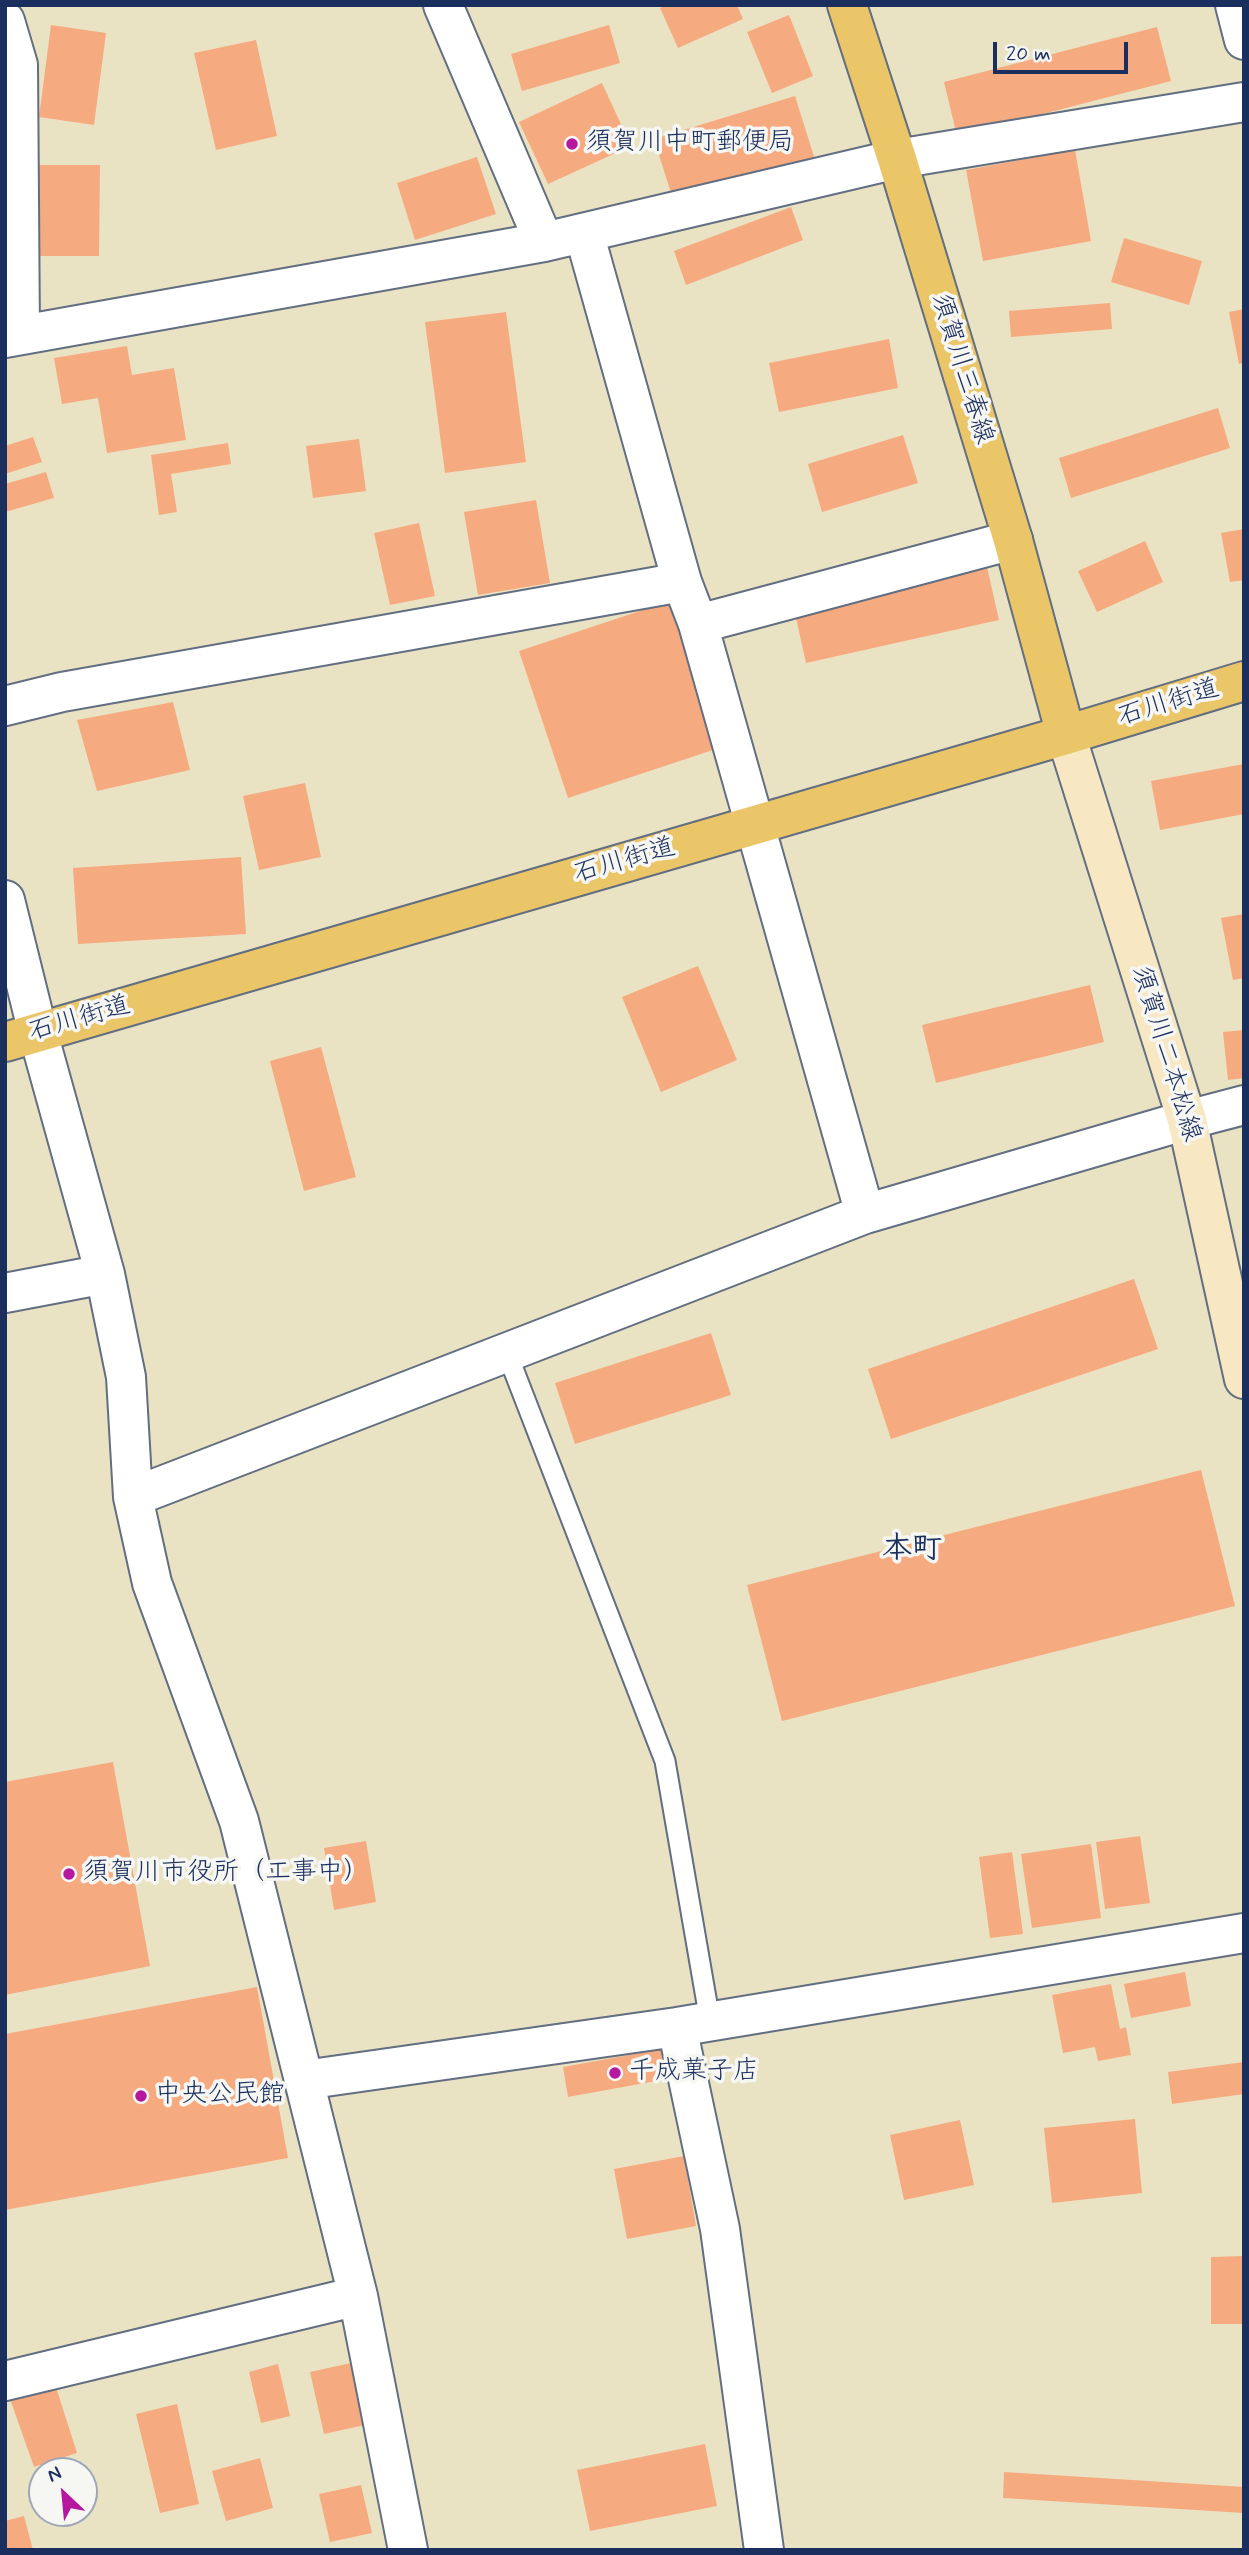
<!DOCTYPE html>
<meta charset="utf-8">
<style>
body{margin:0}
#map{position:relative;width:1249px;height:2555px;overflow:hidden;background:#e9e3c3;font-family:Mynerve,sans-serif}
canvas{display:block}
.frame{position:absolute;inset:0;border:7px solid #1b2f5e;pointer-events:none}
.north{position:absolute;left:28px;top:2457px;width:70px;height:70px;box-sizing:border-box;background:#f6f6f2;border:2px solid #9ea6b7;border-radius:50%;rotate:334deg;font-size:19px;font-weight:700;line-height:28px;text-align:center;color:#1b2f5e}
.north::after{content:'';display:block;margin:auto;width:24px;height:32px;background:#b5179e;clip-path:polygon(50% 0,100% 100%,50% 72%,0 100%)}
.scale{position:absolute;left:993px;top:42px;width:135px;height:32px;box-sizing:border-box;border:4px solid #1b2f5e;border-top:0;padding-left:9px;font-size:21px;line-height:24px;white-space:nowrap;color:#1b2f5e;-webkit-text-stroke:5px #f6f6f2;paint-order:stroke}
</style>
<div id="map">
<canvas width="1249" height="2555"></canvas>
<div class="frame"></div>
<div class="north">N</div>
<div class="scale">20 m</div>
</div>
<script>
const ctx = document.querySelector('canvas').getContext('2d');
ctx.lineJoin = 'round';
function fillPath(path, color) { ctx.fillStyle = color; ctx.fill(path, 'evenodd'); }
const toPath = rows => new Path2D(rows.map(r => 'M' + r).join(''));
function stroke(path, color, width, dash) { ctx.strokeStyle = color; ctx.lineWidth = width; ctx.lineCap = dash ? 'butt' : 'round'; ctx.setLineDash(dash || []); ctx.stroke(path); }
function label(font, color, halo, rows, align = 'center') {
  ctx.font = font + ' Mynerve,"Klee One",sans-serif'; ctx.lineWidth = 7; ctx.setLineDash([]); ctx.textBaseline = 'middle'; ctx.strokeStyle = halo; ctx.fillStyle = color; for (const [text, x, y, turn = 0] of rows) {
    ctx.save(); ctx.translate(x, y); ctx.rotate((+turn || 0) * Math.PI / 180); ctx.textAlign = isNaN(turn) ? turn : align; if (halo) ctx.strokeText(text, 0, 0); ctx.fillText(text, 0, 0); ctx.restore();
  }
}
const building = toPath([
 [667,5,737,5,743,19,678,48,660,8],
 [789,15,813,76,772,93,747,32],
 [51,25,106,33,94,125,39,117],
 [609,25,620,63,522,91,511,54],
 [1157,27,1171,81,957,136,944,82],
 [256,40,277,136,216,150,194,53],
 [602,83,631,146,548,184,519,122],
 [795,96,816,163,675,206,654,139],
 [1075,150,1091,241,983,261,966,170],
 [477,157,496,214,415,240,397,183],
 [39,165,100,165,99,256,39,256],
 [791,207,803,240,686,285,674,251],
 [1124,238,1202,261,1189,305,1111,282],
 [1110,303,1112,329,1011,337,1009,311],
 [1244,309,1244,363,1239,364,1229,312],
 [506,312,526,462,445,473,425,322],
 [889,339,898,388,779,412,769,363],
 [127,346,132,375,174,368,186,440,107,453,98,398,62,404,54,358],
 [1218,408,1230,448,1071,498,1059,458],
 [903,435,918,483,822,512,808,464],
 [33,437,42,462,5,474,5,446],
 [359,439,366,491,313,498,306,446],
 [228,443,231,464,171,474,177,512,159,515,151,455],
 [46,472,54,498,5,512,5,484],
 [536,500,550,583,478,595,464,512],
 [419,523,435,596,390,605,374,533],
 [1244,529,1244,580,1230,582,1221,533],
 [1145,541,1163,582,1097,612,1078,571],
 [987,567,999,620,806,663,794,609],
 [670,601,719,748,568,798,519,651],
 [173,702,190,770,97,791,77,720],
 [1244,764,1244,814,1160,830,1151,781],
 [305,783,321,857,259,870,243,796],
 [241,857,246,934,78,944,73,868],
 [1244,914,1244,978,1233,980,1221,918],
 [698,966,737,1060,661,1092,622,997],
 [1090,985,1104,1042,936,1083,922,1025],
 [1244,1030,1244,1078,1228,1080,1223,1032],
 [321,1047,356,1177,304,1191,270,1061],
 [1134,1279,1158,1349,891,1439,868,1369],
 [711,1333,731,1395,575,1444,555,1383],
 [1201,1470,1235,1606,782,1721,747,1585],
 [113,1762,150,1966,5,1995,5,1782],
 [1140,1836,1150,1903,1105,1909,1096,1842],
 [366,1841,376,1902,334,1910,324,1848],
 [1091,1844,1101,1918,1032,1928,1021,1854],
 [1012,1852,1023,1934,990,1938,979,1857],
 [1185,1972,1191,2006,1131,2018,1124,1984],
 [1111,1984,1120,2029,1126,2027,1131,2055,1098,2061,1095,2047,1063,2053,1052,1995],
 [257,1987,288,2158,5,2210,5,2034],
 [662,2049,667,2079,568,2097,563,2067],
 [1244,2062,1244,2094,1172,2104,1168,2072],
 [1135,2119,1142,2193,1052,2203,1044,2128],
 [960,2120,974,2185,904,2200,890,2135],
 [684,2156,696,2226,627,2239,614,2169],
 [1244,2256,1244,2324,1211,2324,1211,2257],
 [351,2363,365,2425,324,2434,310,2372],
 [278,2364,290,2416,261,2423,249,2372],
 [54,2381,77,2453,34,2467,9,2396],
 [177,2404,199,2504,160,2513,136,2414],
 [705,2444,717,2506,590,2531,577,2470],
 [260,2458,273,2508,226,2521,212,2471],
 [1004,2472,1244,2487,1244,2513,1003,2498],
 [361,2485,372,2533,330,2542,319,2494],
 [24,2516,33,2550,5,2550,5,2521]
]);
const lane = toPath([
 [507,1353,665,1761,710,2021]
]);
const street = toPath([
 [443,5,544,242],
 [1235,5,1244,40],
 [5,21,18,65,20,335],
 [584,233,682,582,698,624,865,1214],
 [5,338,544,242,897,159,1244,102],
 [698,624,1013,540],
 [5,706,62,692,682,582],
 [5,900,38,1033,105,1274,126,1377,133,1497,152,1583,239,1821,358,2296,408,2550],
 [5,1293,105,1274],
 [133,1497,865,1214,1187,1120,1244,1105],
 [677,2027,720,2229,764,2550],
 [304,2080,677,2027,1244,1933],
 [5,2381,358,2296]
]);
const secondary = toPath([
 [1066,735,1187,1120,1244,1379]
]);
const primary = toPath([
 [847,5,897,159,1013,540,1066,735],
 [5,1042,1066,735,1244,681]
]);
const markers = [
 [572,144,7,"#b5179e"],
 [69,1874,7,"#b5179e"],
 [615,2073,7,"#b5179e"],
 [141,2096,7,"#b5179e"]
];
const poiNames = [
 ["須賀川中町郵便局",586,144],
 ["須賀川市役所（工事中）",83,1874],
 ["千成菓子店",629,2073],
 ["中央公民館",155,2096]
];
const streetNames = [
 ["須賀川三春線",961,369,73],
 ["石川街道",1169,704,-17],
 ["石川街道",625,862,-16],
 ["石川街道",80,1020,-16],
 ["須賀川二本松線",1165,1054,73]
];
const quarterNames = [
 ["本町",912,1551]
];
fillPath(building, '#f6aa80');
stroke(lane, '#636e81', 23);
stroke(street, '#636e81', 42);
stroke(secondary, '#636e81', 42);
stroke(primary, '#636e81', 42);
stroke(lane, '#fff', 19);
stroke(street, '#fff', 38);
stroke(secondary, '#f7e8c3', 38);
stroke(primary, '#ebc669', 38);
for (const [x, y, r, color] of markers) { const dot = new Path2D(); dot.arc(x, y, r, 0, 2 * Math.PI); ctx.fillStyle = color; ctx.fill(dot); stroke(dot, '#f6f6f2', 2.5); }
label('26px', '#1b2f5e', '#f6f6f2', poiNames, 'left');
label('26px', '#1b2f5e', '#f6f6f2', streetNames);
label('bold 30px', '#1b2f5e', '#f6f6f2', quarterNames);
</script>
